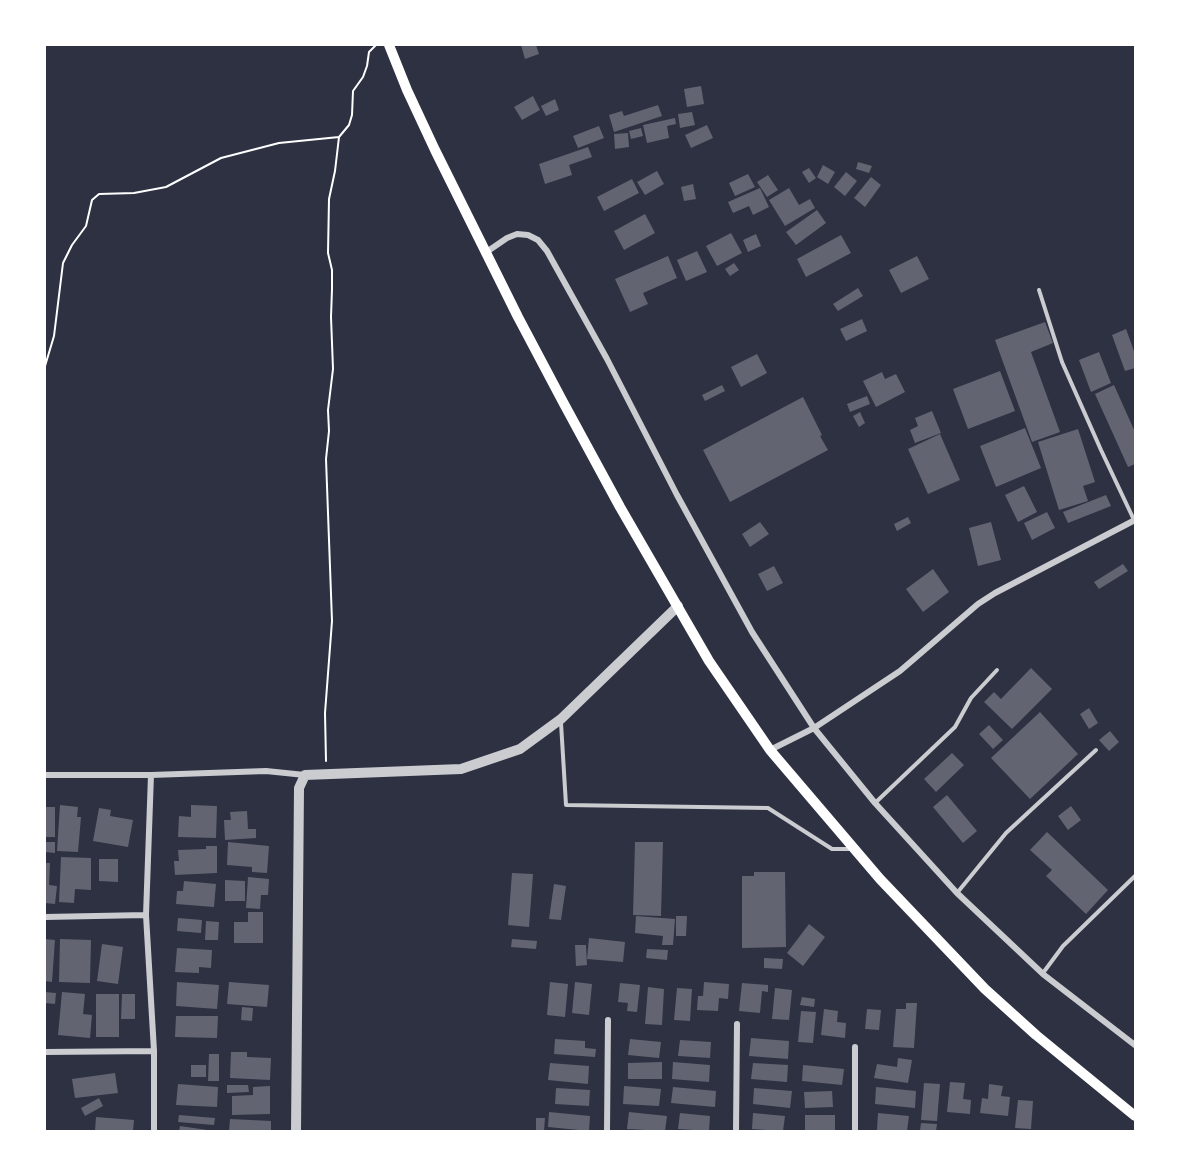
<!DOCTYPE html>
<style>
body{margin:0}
#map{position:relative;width:1180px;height:1176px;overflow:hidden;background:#2d3142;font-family:"Varela Round",sans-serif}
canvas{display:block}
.frame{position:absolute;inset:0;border:46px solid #fff;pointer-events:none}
</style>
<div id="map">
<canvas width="1180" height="1176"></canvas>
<div class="frame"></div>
</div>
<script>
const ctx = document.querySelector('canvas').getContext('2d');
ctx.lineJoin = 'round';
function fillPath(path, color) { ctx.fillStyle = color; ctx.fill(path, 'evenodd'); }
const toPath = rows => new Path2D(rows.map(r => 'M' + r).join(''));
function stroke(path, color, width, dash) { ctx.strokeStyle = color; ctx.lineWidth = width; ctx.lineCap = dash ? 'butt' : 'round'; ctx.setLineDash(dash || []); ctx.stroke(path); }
const building = toPath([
 [521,45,536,45,539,54,525,59],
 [701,86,704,104,687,107,684,89],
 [533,96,540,110,522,120,514,107],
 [555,99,559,110,546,116,541,106],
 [658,105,662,116,614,132,609,115,622,111,624,116],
 [692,112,695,125,680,128,678,114],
 [675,118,676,124,667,126,669,138,647,143,643,125],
 [707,125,713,138,691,148,685,135],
 [599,126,604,138,578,148,573,136],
 [641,128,643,136,631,139,629,131],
 [628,133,629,147,615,149,614,134],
 [588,147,592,157,569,165,572,175,545,184,539,164],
 [858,162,872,166,869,173,856,169],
 [823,165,835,172,828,184,817,177],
 [809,168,816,178,809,183,802,172],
 [657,171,664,184,645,195,637,182],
 [846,172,857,181,845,196,834,187],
 [748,174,755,187,735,196,729,183],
 [768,175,778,190,767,197,757,182],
 [871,177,881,185,865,207,854,198],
 [632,179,639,193,604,211,597,197],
 [693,184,696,199,684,201,681,187],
 [760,188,769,207,753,215,749,206,733,213,728,202],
 [789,188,799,205,810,199,815,208,785,226,769,200],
 [817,210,826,223,796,245,786,232],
 [645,214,655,233,624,250,614,231],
 [731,233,742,253,717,266,706,246],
 [756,234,761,246,748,252,743,240],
 [841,235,851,253,806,277,797,259],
 [697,251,707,272,686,281,677,260],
 [668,256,677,278,643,293,648,304,630,312,615,279],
 [917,256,929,279,901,293,889,270],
 [734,263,739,270,730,276,725,269],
 [858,288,863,296,838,311,833,304],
 [862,319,867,331,846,341,840,329],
 [1045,322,1053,343,1031,352,1060,432,1032,442,995,340],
 [1126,329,1135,354,1135,368,1125,371,1112,335],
 [1099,352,1111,383,1091,392,1079,360],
 [757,354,767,373,741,387,731,367],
 [1000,371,1015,411,968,429,953,389],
 [882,372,885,379,896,374,905,392,876,407,863,381],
 [722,385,725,391,705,401,702,395],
 [1114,385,1135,432,1135,464,1128,467,1095,394],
 [867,396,870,404,850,412,847,404],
 [803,397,822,435,820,436,828,450,730,502,703,450],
 [932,411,941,433,915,443,910,430,918,426,915,418],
 [860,412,865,423,859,427,853,416],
 [1025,428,1041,468,996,487,980,446],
 [1078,429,1095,482,1083,486,1088,501,1059,510,1038,442],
 [940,434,960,480,928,494,908,449],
 [1024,486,1037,512,1018,522,1005,495],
 [1106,495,1111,506,1068,523,1063,512],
 [1047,512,1055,528,1032,540,1024,523],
 [908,517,911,523,897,531,894,524],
 [760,522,769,534,750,547,742,534],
 [991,522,1001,560,978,566,969,528],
 [1123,564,1128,571,1099,589,1094,582],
 [774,566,783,583,767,591,758,574],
 [933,569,949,592,923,612,906,589],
 [1031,668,1052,689,1012,729,984,702,994,692,1001,699],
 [1089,708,1098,723,1089,729,1080,714],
 [1040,712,1078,754,1030,799,991,758],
 [989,725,1003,740,993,749,979,734],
 [1110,731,1119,742,1109,751,1099,740],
 [952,753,964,765,936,792,924,779],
 [947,795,977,831,963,843,933,807],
 [60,805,78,807,77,817,81,817,78,852,57,851],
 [191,805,217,806,216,838,178,837,179,816,191,817],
 [1071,806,1081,820,1068,830,1058,816],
 [45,807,55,807,55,837,45,837],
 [99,808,111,810,110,816,133,820,128,847,93,841],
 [247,811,248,829,256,829,256,838,225,840,224,820,231,820,230,812],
 [1047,832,1108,890,1086,914,1046,876,1052,870,1030,850],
 [45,842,55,842,55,853,45,852],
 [228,842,269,846,267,873,252,872,252,867,227,865],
 [635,842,663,842,661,916,633,915],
 [206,846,217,846,217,873,175,875,174,861,179,861,178,850,206,849],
 [61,857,91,858,91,890,75,889,74,903,59,902],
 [99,859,118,859,118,882,99,881],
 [45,863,50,863,49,885,57,886,55,904,45,903],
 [754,872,785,872,786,947,742,948,742,876,754,876],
 [512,873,533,874,529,927,508,925],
 [248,877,269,879,268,895,261,895,260,909,246,908],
 [225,880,245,881,245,901,225,901],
 [184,881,216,884,214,907,176,904,177,891,183,891],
 [554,884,566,886,561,920,549,919],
 [248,912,263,912,263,943,234,943,234,922,248,922],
 [636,916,675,919,673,945,662,945,663,936,635,933],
 [676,916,687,916,686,936,676,936],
 [178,918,202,920,201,933,177,931],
 [206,921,219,922,218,940,205,940],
 [809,924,825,937,803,966,787,953],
 [589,938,625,942,623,962,587,959],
 [45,939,55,940,52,982,45,981],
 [60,939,91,940,90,983,59,982],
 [512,939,537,941,536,949,511,947],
 [102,944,123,947,118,984,97,981],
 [575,945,586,945,587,965,576,966],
 [177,948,212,950,211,968,199,967,199,973,175,972],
 [647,949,668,950,667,960,646,958],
 [764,958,783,959,782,969,764,968],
 [177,982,219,985,217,1009,176,1006],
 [229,982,269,985,267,1007,227,1004],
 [550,982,568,984,565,1017,547,1015],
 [575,982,592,984,589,1015,572,1013],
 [704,982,729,984,728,999,719,998,718,1011,697,1010,698,996,703,996],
 [620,983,640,985,637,1012,627,1011,628,1003,618,1002],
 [742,983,768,985,768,992,762,991,760,1013,739,1011],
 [648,987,664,989,662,1025,645,1024],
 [677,988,692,989,690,1021,674,1020],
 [775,988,792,990,789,1020,772,1019],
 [45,992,56,993,55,1004,45,1003],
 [62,992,85,994,83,1014,92,1015,90,1038,58,1035],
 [96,994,119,994,119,1037,96,1037],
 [122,994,135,994,135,1019,121,1019],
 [802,997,815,999,814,1007,800,1005],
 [906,1003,917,1003,914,1048,893,1047,896,1009,906,1009],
 [242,1007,253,1008,252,1021,241,1020],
 [824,1009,838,1011,837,1022,846,1023,845,1038,821,1035],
 [867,1009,881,1010,879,1030,865,1029],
 [801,1011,816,1012,813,1043,798,1042],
 [176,1016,218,1016,217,1038,175,1037],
 [751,1038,789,1041,788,1059,749,1056],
 [555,1039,585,1041,585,1048,596,1049,595,1057,554,1054],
 [630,1039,661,1042,659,1058,628,1055],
 [680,1040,711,1042,710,1058,678,1056],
 [231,1052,247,1052,247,1057,271,1058,270,1080,230,1078],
 [209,1054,219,1054,219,1081,208,1081],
 [898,1058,912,1060,908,1083,874,1078,877,1064,897,1067],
 [662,1062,662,1079,628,1079,628,1063],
 [673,1062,710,1065,709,1082,672,1079],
 [550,1063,589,1066,588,1084,548,1080],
 [753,1063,788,1065,787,1082,751,1079],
 [191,1065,206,1065,206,1077,191,1077],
 [803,1065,844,1069,842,1085,802,1081],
 [115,1073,118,1093,75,1098,72,1079],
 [950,1082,965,1083,963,1099,971,1100,970,1114,947,1112],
 [924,1083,940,1084,937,1121,921,1120],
 [178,1084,218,1087,217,1107,176,1105],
 [989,1084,1003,1086,1001,1096,1010,1097,1008,1116,980,1113,982,1098,988,1099],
 [227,1085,248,1085,249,1092,227,1093],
 [270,1086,270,1114,232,1115,232,1096,253,1095,253,1087],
 [624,1086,661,1089,659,1106,623,1104],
 [673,1087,716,1091,715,1107,671,1103],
 [876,1087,916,1091,915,1108,875,1104],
 [556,1088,590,1090,589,1106,555,1104],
 [754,1088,792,1091,790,1108,753,1104],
 [832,1091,833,1107,805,1108,804,1092],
 [99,1098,103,1106,85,1116,81,1108],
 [1018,1100,1033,1101,1031,1129,1015,1128],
 [549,1112,590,1116,589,1131,548,1127],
 [629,1112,667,1116,665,1131,627,1129],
 [680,1113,710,1116,709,1131,678,1129],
 [753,1113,785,1116,783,1131,752,1129],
 [878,1113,909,1116,907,1131,877,1130],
 [179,1115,215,1118,214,1125,178,1122],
 [805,1115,835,1115,835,1131,805,1131],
 [96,1117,134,1120,133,1131,95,1131],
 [536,1118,545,1118,544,1131,536,1131],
 [230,1119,271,1121,271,1131,229,1131],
 [921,1123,937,1124,936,1131,920,1131],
 [180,1126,207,1130,207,1131,179,1131]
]);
const path = toPath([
 [45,366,54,336,63,263,72,245,86,226,92,200,99,194,134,193,166,187,221,158,279,143,339,137],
 [326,761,325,713,332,621,326,459,329,431,328,410,333,369,331,317,332,289,332,270,328,253,329,199,335,171,339,137,349,125,352,115,353,91,363,77,367,66,369,52,376,45]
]);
const service = toPath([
 [1039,290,1062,362,1101,450,1134,520],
 [561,723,566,805,768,808,832,849,851,849],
 [875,803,955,727,971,698,997,670],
 [957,893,1006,833,1096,750],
 [1043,973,1063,946,1135,876]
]);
const minor = toPath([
 [485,253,507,238,517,234,528,235,538,240,547,251,607,359,677,495,752,632,814,728,875,803,957,893,1043,974,1135,1045],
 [770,750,814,728,900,671,978,604,995,593,1135,520],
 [45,775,151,775,266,771,305,775],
 [151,775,146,915,154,1051,154,1131],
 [45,917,146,915],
 [45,1052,154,1051],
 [607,1131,608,1020],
 [736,1131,737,1024],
 [855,1131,855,1047]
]);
const tertiary = toPath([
 [296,1131,299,788,305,775,461,769,520,749,561,719,678,606]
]);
const secondary = toPath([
 [389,45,407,90,435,150,518,317,563,402,620,507,709,661,770,750,880,879,985,989,1036,1035,1135,1116]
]);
fillPath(building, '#626471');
stroke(path, '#fff', 2);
stroke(service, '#caccd0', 4);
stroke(minor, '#caccd0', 6);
stroke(tertiary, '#caccd0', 10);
stroke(secondary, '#fff', 10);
</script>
